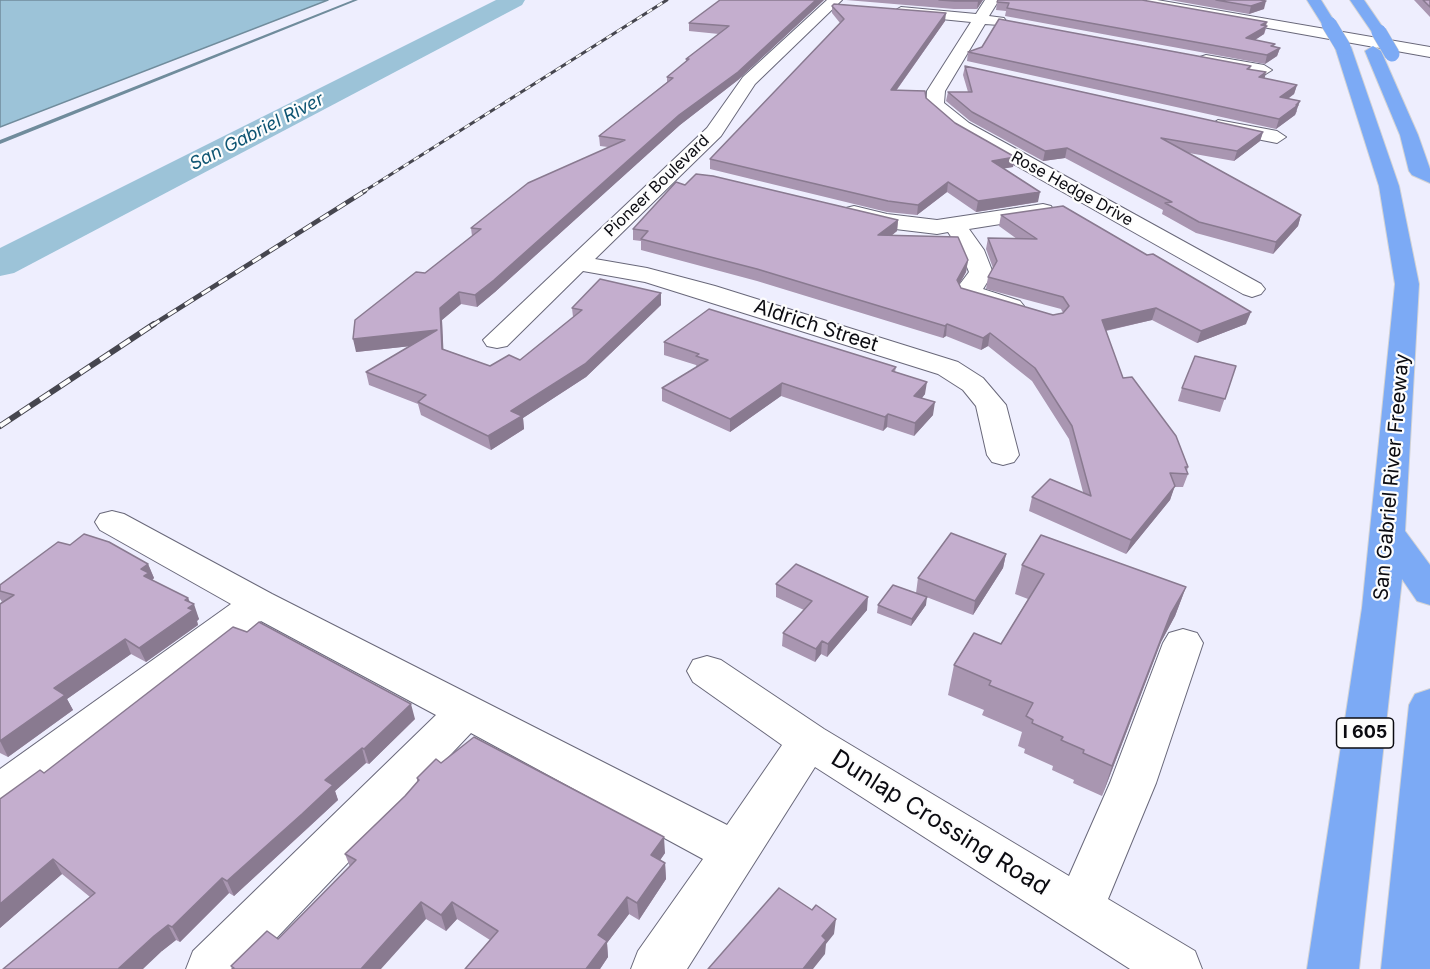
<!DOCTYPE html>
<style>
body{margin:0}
canvas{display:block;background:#eeeefe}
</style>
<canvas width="1430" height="969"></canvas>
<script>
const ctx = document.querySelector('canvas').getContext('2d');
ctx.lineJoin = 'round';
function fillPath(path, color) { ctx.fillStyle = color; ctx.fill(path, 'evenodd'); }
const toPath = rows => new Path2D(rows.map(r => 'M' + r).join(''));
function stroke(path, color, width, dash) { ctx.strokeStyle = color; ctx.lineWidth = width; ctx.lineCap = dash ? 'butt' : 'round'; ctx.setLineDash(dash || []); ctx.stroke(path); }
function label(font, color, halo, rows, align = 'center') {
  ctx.font = font + ' Inter,sans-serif'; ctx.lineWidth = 4.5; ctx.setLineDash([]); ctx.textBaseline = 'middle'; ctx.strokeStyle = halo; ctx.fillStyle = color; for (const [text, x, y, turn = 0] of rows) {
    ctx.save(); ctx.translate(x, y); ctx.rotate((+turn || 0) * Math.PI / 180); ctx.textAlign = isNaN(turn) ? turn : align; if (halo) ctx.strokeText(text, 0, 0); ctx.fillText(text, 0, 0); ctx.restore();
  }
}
const water = toPath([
 [0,0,328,0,0,127,0,0]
]);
const stream = toPath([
 [353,0,358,0,0,144,0,140,353,0]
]);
const river = toPath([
 [496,0,525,0,522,5,14,273,0,276,0,248,496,0]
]);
const minor = toPath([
 [827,0,842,0,755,84,721,136,595,259,647,268,715,286,958,362,983,378,1006,405,1019,455,1014,462,1003,465,992,462,987,455,976,406,963,390,938,374,645,282,583,271,507,346,497,348,487,346,483,340,707,128,743,77,827,0],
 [985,0,999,0,989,16,1004,18,1006,21,999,25,985,24,945,91,944,103,969,123,1261,284,1265,289,1261,294,1252,297,1243,294,955,131,929,109,926,105,927,91,971,22,901,15,894,11,901,7,976,14,985,0],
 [1127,0,1157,0,1430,47,1430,57,1134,4,1127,0],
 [1206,55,1264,65,1272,70,1264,75,1200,63,1198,60,1200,57,1206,55],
 [1218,120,1277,131,1286,137,1277,143,1211,130,1209,126,1218,120],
 [1043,204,1051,206,1054,211,1051,216,969,229,984,250,993,273,983,289,1020,301,1024,306,1020,311,1011,314,961,298,957,293,960,284,969,272,960,250,948,232,937,234,887,228,846,218,843,213,846,208,854,206,887,214,937,220,1043,204],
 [112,511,124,514,272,594,727,825,782,745,693,682,687,671,693,660,707,656,721,660,824,729,1069,876,1110,783,1163,643,1169,633,1183,629,1197,633,1203,643,1156,783,1108,899,1195,951,1202,969,1130,969,815,767,687,969,631,969,638,951,703,859,471,733,247,969,186,969,193,951,436,715,261,621,16,807,0,813,0,769,231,604,100,530,95,522,100,514,112,511]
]);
const highway = toPath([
 [1307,0,1321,0,1336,24,1334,27,1324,27,1307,0],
 [1350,0,1364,0,1386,32,1384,35,1374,35,1350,0],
 [1343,42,1351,47,1399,186,1419,284,1405,531,1430,565,1430,605,1417,601,1402,579,1359,969,1307,969,1362,608,1395,284,1379,186,1335,47,1343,42],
 [1373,46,1381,51,1418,135,1430,169,1430,183,1412,175,1409,171,1400,135,1365,51,1373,46],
 [1430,689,1430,969,1381,969,1409,705,1415,694,1430,689]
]);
const railFar2 = toPath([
 [363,192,667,0]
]);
const railFar1 = toPath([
 [151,326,365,191]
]);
const rail = toPath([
 [0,426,154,324]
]);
const highwayBridge = toPath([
 [1329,24,1343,47],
 [1379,32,1392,54]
]);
const wall = toPath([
 [824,0,738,80,680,125,495,292,477,307,461,304,442,320,443,349,490,366,520,360,573,317,572,308,661,293,661,305,586,377,523,418,524,429,491,450,421,415,418,404,369,385,366,372,411,346,356,352,425,273,472,236,471,228,608,147,600,146,599,136,667,82,667,77,686,62,686,59,719,34,689,31,689,23],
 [846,0,983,0,977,9,954,9],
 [1170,0,1260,0,1264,9,1249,14],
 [1414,0,1430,0,1430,17],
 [997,2,1266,26,1267,26,1264,34,1255,40,1275,44,1274,46,1280,48,1277,56,1265,64,1005,16,1006,11,996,10],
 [832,6,945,21,896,91,926,98,955,123,1015,157,1013,167,1004,168,1038,202,976,212,947,192,917,215,887,212,710,169,710,159,840,23,832,13],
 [968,52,1251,66,1250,69,1264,78,1297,85,1294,94,1288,99,1297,111,1295,115,1276,129,967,61],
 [965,66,1263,132,1260,141,1234,161,1189,153,1301,215,1298,226,1273,254,1196,233,1162,214,1163,210,1065,158,1043,161,970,121,946,101,948,92,968,92,963,75],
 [685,185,898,220,897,231,891,236,968,260,966,272,959,285,961,288,1053,315,1063,313,1061,309,986,289,988,277,993,268,986,249,988,238,1017,239,999,226,1001,215,1246,324,1197,343,1152,320,1106,331,1123,378,1188,467,1187,471,1188,474,1183,487,1174,487,1170,500,1126,554,1029,511,1032,497,1083,492,1069,439,1032,381,988,346,981,350,946,336,943,338,757,281,641,250,641,241,633,240,633,229],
 [664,342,896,367,895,372,925,394,922,398,933,415,914,436,887,427,883,431,781,396,730,432,662,401,662,388,697,367,696,365,664,355],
 [1236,366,1220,412,1178,401,1182,388],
 [1006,554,1003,568,973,615,916,593,918,578],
 [148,564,154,578,152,580,188,598,199,619,197,621,198,625,146,662,131,654,67,699,73,710,8,757,0,753,0,604,2,602,0,599,0,585],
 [1022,565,1186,587,1175,616,1161,642,1102,796,1073,783,1074,780,1052,770,1053,766,1024,753,1025,749,1018,746,1022,732,982,715,984,710,948,695,954,665,1001,644,1028,599,1015,594],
 [776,584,867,610,827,657,821,654,815,662,782,646,783,633,804,610,776,597],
 [878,605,926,605,911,626,877,613],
 [415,719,369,764,366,763,335,791,338,800,308,828,234,896,229,893,180,942,176,940,162,951,90,897,62,874,0,928,0,799,44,773],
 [441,763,665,853,660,860,665,863,666,879,639,920,629,914,607,943,608,957,600,969,465,969,490,940,457,919,446,931,426,919,232,969,231,966,278,939,350,867,345,854,405,796,417,782,417,778]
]);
const shadedWall = toPath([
 [816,0,824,0,738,80,680,125,495,292,477,307,475,295,679,115],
 [979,0,983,0,977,9,978,1],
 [1266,1,1264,9,1249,14,1251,6],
 [946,13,945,21,890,99,891,90],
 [1267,22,1264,34,1244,47,1246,38,1261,25],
 [1280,48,1277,56,1265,64,1267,55],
 [1266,72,1264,81,1259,77],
 [1297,85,1294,94,1277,106,1280,97],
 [1300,101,1295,115,1276,129,1279,119],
 [1263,132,1260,141,1234,161,1237,151],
 [1067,148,1065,158,1043,161,1045,151],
 [1015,157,1013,167,990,171,992,161],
 [948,182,947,192,917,215,918,205],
 [1040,192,1038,202,976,212,978,201],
 [1301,215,1298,226,1273,254,1276,242],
 [898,220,897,231,877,247,878,235],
 [968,260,966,272,955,292,957,280],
 [459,292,461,304,442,320,444,361,442,349,440,308],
 [661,293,661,305,586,377,523,418,524,429,491,450,488,436,511,411],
 [1156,308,1152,320,1099,332,1102,320],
 [1251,312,1246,324,1197,343,1201,331],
 [947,324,946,336,943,338,945,326],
 [437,330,439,343,356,352,353,339],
 [990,333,988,346,981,350,983,338],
 [927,382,925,394,913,409,914,396],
 [782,383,781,396,730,432,730,419],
 [935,402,933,415,914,436,915,423],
 [888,414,887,427,883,431,885,417],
 [1175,486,1170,500,1126,554,1131,540],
 [1006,554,1003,568,973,615,975,601],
 [148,564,154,578,152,580,150,590,141,569],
 [1186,587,1175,616,1161,642,1102,796,1112,766,1171,613],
 [868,597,867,610,827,657,828,644],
 [927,597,926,605,911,626,912,619],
 [188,598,191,606,194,604,199,619,197,621,198,625,146,662,139,648],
 [125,639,131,654,67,699,73,710,8,757,0,741,54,688],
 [822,641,821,654,815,662,816,649],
 [411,704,415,719,369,764,364,749],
 [362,748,366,763,335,791,338,800,234,896,227,881,325,780],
 [664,837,665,853,652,872,651,855],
 [53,859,62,874,0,928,0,904],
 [665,863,666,879,639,920,637,903],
 [222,878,229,893,180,942,172,927],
 [627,897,629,914,607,943,608,957,600,969,586,969,598,935],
 [421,902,426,919,381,969,361,969],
 [452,902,457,919,446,931,441,915],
 [836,919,834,934,826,944,825,954,813,969,803,969,822,936],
 [168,925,176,940,162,951,143,969,118,969,154,936]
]);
const building = toPath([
 [720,0,816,0,738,72,679,115,494,280,475,295,459,292,440,308,442,349,490,366,509,355,520,360,582,310,572,308,600,279,661,293,585,364,511,411,522,416,488,436,418,402,426,395,366,372,437,330,353,339,355,320,416,272,425,273,481,229,471,228,528,183,625,140,599,136,673,78,667,77,689,59,686,59,729,26,689,23,720,0],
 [939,0,979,0,978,1,955,1,939,0],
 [998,0,1142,0,1267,22,1261,25,1267,26,1246,38,1275,44,1271,46,1280,48,1267,55,1007,8,1009,3,997,2,998,0],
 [1216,0,1260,0,1266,1,1251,6,1216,0],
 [1423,0,1430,0,1430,7,1423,0],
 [834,4,946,13,891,90,925,91,926,98,955,123,1015,157,992,161,1040,192,978,201,948,182,918,205,888,201,710,159,844,19,832,6,834,4],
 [999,19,1251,66,1247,69,1266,72,1259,77,1297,85,1280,97,1300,101,1296,105,1298,105,1279,119,968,52,982,47,999,19],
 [965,66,1263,132,1237,151,1161,138,1301,215,1276,242,1199,222,1165,203,1172,202,1067,148,1045,151,972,112,948,92,972,92,965,66],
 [696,174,713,176,898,220,878,235,958,237,968,260,957,280,961,288,1053,315,1063,313,1069,306,1063,297,988,277,997,261,988,238,1037,239,1001,215,1063,206,1147,255,1153,254,1251,312,1201,331,1156,308,1102,320,1123,378,1132,377,1176,436,1188,467,1185,467,1188,474,1170,473,1175,486,1131,540,1032,497,1050,479,1091,496,1072,426,1035,368,990,333,983,338,947,324,945,326,757,269,641,239,648,231,633,229,676,182,685,185,696,174],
 [709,309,896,367,892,371,927,382,914,396,935,402,915,423,888,414,885,417,782,383,730,419,662,388,708,360,696,356,699,354,664,342,709,309],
 [1195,356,1236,366,1225,399,1182,388,1195,356],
 [951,533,1006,554,975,601,918,578,951,533],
 [84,534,109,542,148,564,141,569,149,573,144,576,188,598,185,600,194,604,188,608,193,610,139,648,125,639,54,688,65,695,0,741,0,604,14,595,0,591,0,585,58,542,70,545,84,534],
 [1041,535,1186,587,1171,613,1112,766,1083,753,1084,750,1061,740,1063,737,1032,723,1033,720,1026,716,1033,703,989,685,991,681,954,665,974,633,1001,644,1044,574,1022,565,1041,535],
 [796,564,868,597,828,644,822,641,816,649,783,633,812,601,776,584,796,564],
 [893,585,927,597,912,619,878,605,893,585],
 [259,622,411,704,364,749,362,748,325,780,333,785,302,814,227,881,222,878,172,927,168,925,154,936,118,969,3,969,95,893,53,859,0,904,0,799,40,770,44,773,233,627,247,632,259,622],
 [474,737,664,837,651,855,665,863,637,903,627,897,598,935,607,941,586,969,465,969,498,931,452,902,441,915,421,902,361,969,232,969,234,968,231,966,267,931,278,939,356,860,345,854,405,796,419,780,417,778,436,759,441,763,474,737],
 [779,888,812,910,816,905,836,919,822,936,826,940,803,969,708,969,779,888]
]);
const farStreetnames = [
 ["Pioneer Boulevard",657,186,-44],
 ["Rose Hedge Drive",1072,189,29]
];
const farWaternames = [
 ["San Gabriel River",257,132,-27]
];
const shields = [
 [1365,733,57]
];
const shieldNames = [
 ["I 605",1365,733]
];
const streetNames = [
 ["Aldrich Street",816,326,18],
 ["San Gabriel River Freeway",1392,477,-85]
];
const nearStreetnames = [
 ["Dunlap Crossing Road",940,823,32]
];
fillPath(water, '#9cc3d8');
stroke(water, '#708c9c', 1.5);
fillPath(stream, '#708c9c');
fillPath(river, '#9cc3d8');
stroke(minor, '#69687a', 2);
stroke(highway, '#d3d3d4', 2);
fillPath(minor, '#fff');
fillPath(highway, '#7caaf5');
stroke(railFar2, '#46464f', 3);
stroke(railFar1, '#46464f', 4.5);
stroke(rail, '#46464f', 6);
stroke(railFar2, '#fdfdfd', 2, [6]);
stroke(railFar1, '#fdfdfd', 3, [10]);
stroke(rail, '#fdfdfd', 4, [12]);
stroke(highwayBridge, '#d3d3d4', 16, []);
stroke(highwayBridge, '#7caaf5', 15);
fillPath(wall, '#a996b1');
fillPath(shadedWall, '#897a90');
fillPath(building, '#c4aece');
stroke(building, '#897a90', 1.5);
label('16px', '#0b0b11', '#fdfdfd', farStreetnames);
label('italic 18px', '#0e5573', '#fdfdfd', farWaternames);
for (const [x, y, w] of shields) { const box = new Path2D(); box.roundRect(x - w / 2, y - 15, w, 30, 4.5); ctx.fillStyle = '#fdfdfd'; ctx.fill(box); stroke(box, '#0b0b11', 1.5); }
label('bold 18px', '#0b0b11', null, shieldNames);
label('20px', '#0b0b11', '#fdfdfd', streetNames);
label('24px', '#0b0b11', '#fdfdfd', nearStreetnames);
</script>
